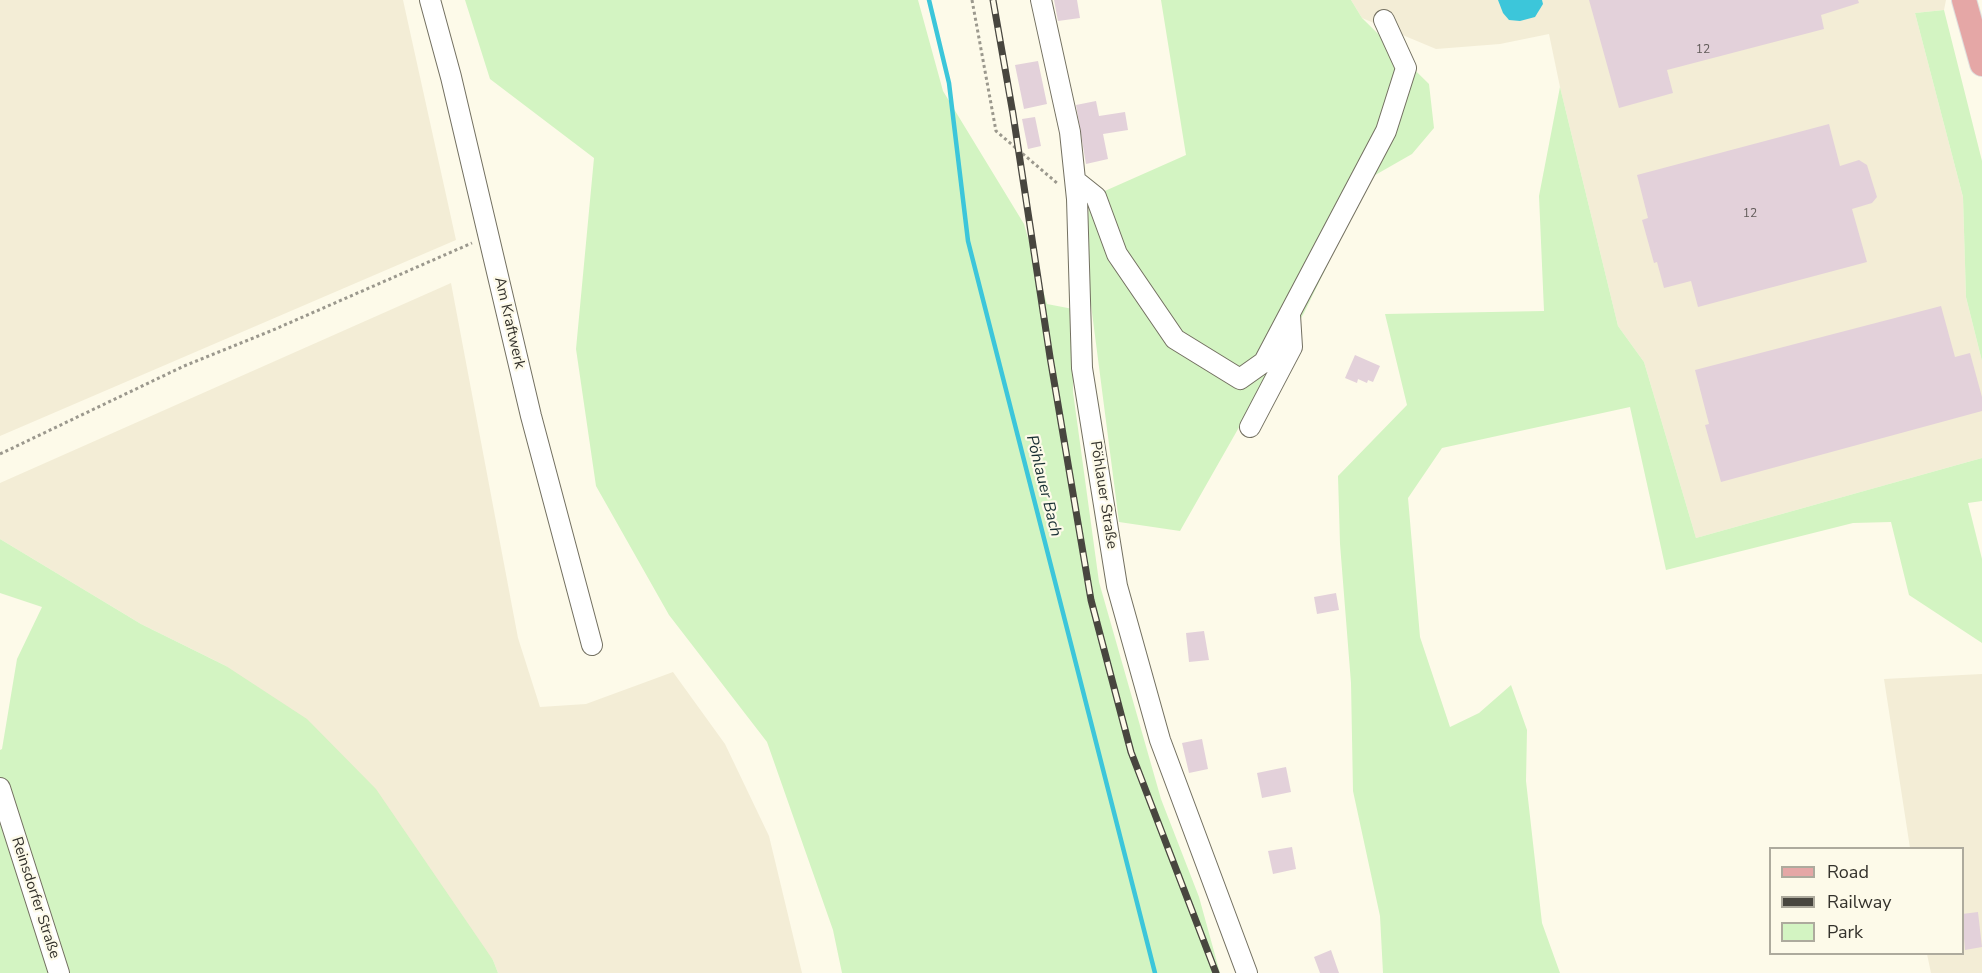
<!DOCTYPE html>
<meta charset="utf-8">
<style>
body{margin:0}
#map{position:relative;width:1982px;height:973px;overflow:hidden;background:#fdfae9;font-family:"Nunito Sans",sans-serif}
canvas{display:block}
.legend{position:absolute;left:1769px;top:847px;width:195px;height:108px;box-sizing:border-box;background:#fdfae9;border:2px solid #adaa9d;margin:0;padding:8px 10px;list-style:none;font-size:18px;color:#34322c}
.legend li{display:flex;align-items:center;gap:12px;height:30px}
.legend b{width:30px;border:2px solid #adaa9d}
</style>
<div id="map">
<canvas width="1982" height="973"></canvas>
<ul class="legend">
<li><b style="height:8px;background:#e5a7a6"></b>Road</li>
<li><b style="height:8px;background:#48463f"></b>Railway</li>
<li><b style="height:16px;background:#d3f4c2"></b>Park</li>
</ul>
</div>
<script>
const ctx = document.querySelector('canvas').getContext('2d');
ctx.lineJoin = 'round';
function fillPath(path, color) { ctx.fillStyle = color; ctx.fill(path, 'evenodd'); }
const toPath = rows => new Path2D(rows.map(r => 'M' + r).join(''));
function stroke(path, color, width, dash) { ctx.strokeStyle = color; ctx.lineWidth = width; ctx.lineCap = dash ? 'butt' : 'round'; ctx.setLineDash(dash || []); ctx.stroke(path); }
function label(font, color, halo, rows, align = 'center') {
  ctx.font = font + ' "Nunito Sans",sans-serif'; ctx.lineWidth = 4.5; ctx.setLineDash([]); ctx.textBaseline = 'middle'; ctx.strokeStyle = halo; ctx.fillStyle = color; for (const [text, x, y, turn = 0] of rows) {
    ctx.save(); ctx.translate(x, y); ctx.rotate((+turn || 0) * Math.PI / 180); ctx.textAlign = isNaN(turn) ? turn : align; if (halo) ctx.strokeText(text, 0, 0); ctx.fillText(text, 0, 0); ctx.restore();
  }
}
const built = toPath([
 [0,0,403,0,456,240,0,436],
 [1351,0,1946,0,1944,10,1915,13,1963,197,1966,297,1982,361,1982,458,1696,538,1644,362,1618,326,1560,87,1549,34,1500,44,1436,49,1362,18],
 [451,283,518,638,540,707,586,704,673,672,725,744,769,836,802,973,498,973,493,960,226,666,141,624,0,539,0,483],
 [1982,674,1982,973,1931,973,1927,954,1962,954,1962,848,1910,848,1884,679]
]);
const green = toPath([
 [465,0,918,0,943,91,1024,224,1047,304,1073,309,1073,392,1099,582,1161,799,1199,897,1220,973,842,973,833,930,767,742,669,615,596,486,576,349,594,158,490,79],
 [1161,0,1351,0,1362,18,1429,84,1434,128,1412,154,1370,178,1304,313,1180,531,1119,522,1086,266,1089,198,1186,155],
 [1944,10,1982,161,1982,361,1966,297,1963,197,1915,13],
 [1560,87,1618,326,1644,362,1696,538,1982,458,1982,501,1968,503,1982,559,1982,643,1909,595,1891,522,1853,523,1666,570,1630,407,1442,448,1408,498,1420,637,1450,727,1479,713,1511,685,1527,730,1526,781,1542,923,1560,973,1383,973,1380,916,1353,791,1351,683,1340,544,1338,476,1407,405,1385,314,1544,311,1539,196],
 [0,539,141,624,226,666,307,719,376,789,493,960,498,973,0,973,0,750,2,749,17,659,42,607,0,593]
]);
const water = toPath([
 [1498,0,1542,0,1543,4,1535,17,1520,21,1509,20,1503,13]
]);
const stream = toPath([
 [929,0,949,83,968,241,1155,973]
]);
const building = toPath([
 [1054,0,1077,0,1080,18,1058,21],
 [1589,0,1858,0,1859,3,1821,15,1824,29,1667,70,1673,93,1619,108],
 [1038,61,1047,104,1024,109,1015,65],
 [1096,101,1099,116,1125,112,1128,130,1103,134,1108,159,1086,164,1076,105],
 [1035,117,1041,146,1028,149,1022,119],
 [1829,124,1840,166,1859,160,1867,165,1877,197,1872,203,1852,209,1867,262,1698,307,1691,281,1664,288,1657,262,1654,263,1642,220,1648,218,1637,175],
 [1941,306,1955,357,1970,353,1982,397,1982,411,1721,482,1705,425,1709,424,1695,370],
 [1355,355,1380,366,1373,382,1368,380,1367,383,1358,379,1357,383,1345,378],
 [1336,593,1339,610,1317,614,1314,597],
 [1204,631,1209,660,1189,662,1186,633],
 [1202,739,1208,769,1189,773,1182,743],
 [1286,767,1291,792,1262,798,1257,773],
 [1292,847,1296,869,1273,874,1268,851],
 [1978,912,1982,947,1965,950,1962,914],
 [1331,950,1339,973,1320,973,1314,957]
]);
const path = toPath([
 [972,0,996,131,1057,183],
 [0,454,184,366,273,330,472,243]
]);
const minor = toPath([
 [430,0,451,77,531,416,592,645],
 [1041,0,1070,132,1077,199,1082,368,1117,586,1160,740,1247,973],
 [1076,181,1096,197,1117,254,1175,339,1240,379,1264,362,1386,131,1406,68,1384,20],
 [1250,427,1292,347,1290,315],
 [0,788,59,973]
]);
const major = toPath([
 [1964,0,1982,64]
]);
const rail = toPath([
 [993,0,1013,114,1050,357,1091,600,1131,752,1216,973]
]);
const numberNames = [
 ["12",1703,50],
 ["12",1750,214]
];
const streetNames = [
 ["Am Kraftwerk",509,323,77],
 ["Pöhlauer Straße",1103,495,81],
 ["Reinsdorfer Straße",35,898,72]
];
const waterNames = [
 ["Pöhlauer Bach",1043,486,76]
];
fillPath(built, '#f3edd6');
fillPath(green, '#d3f4c2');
fillPath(water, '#3cc6da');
stroke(stream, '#3cc6da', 4.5);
fillPath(building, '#e3d1da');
stroke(minor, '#737061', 22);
stroke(major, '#dfdedd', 26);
stroke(path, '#9b988d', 3, [3, 3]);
stroke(minor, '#fff', 20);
stroke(major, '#e5a7a6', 24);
stroke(rail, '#48463f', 7);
stroke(rail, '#fdfae9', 4.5, [14]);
label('12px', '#605a58', null, numberNames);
label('15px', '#34322c', '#fdfae9', streetNames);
label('italic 16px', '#172e32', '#fdfae9', waterNames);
</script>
